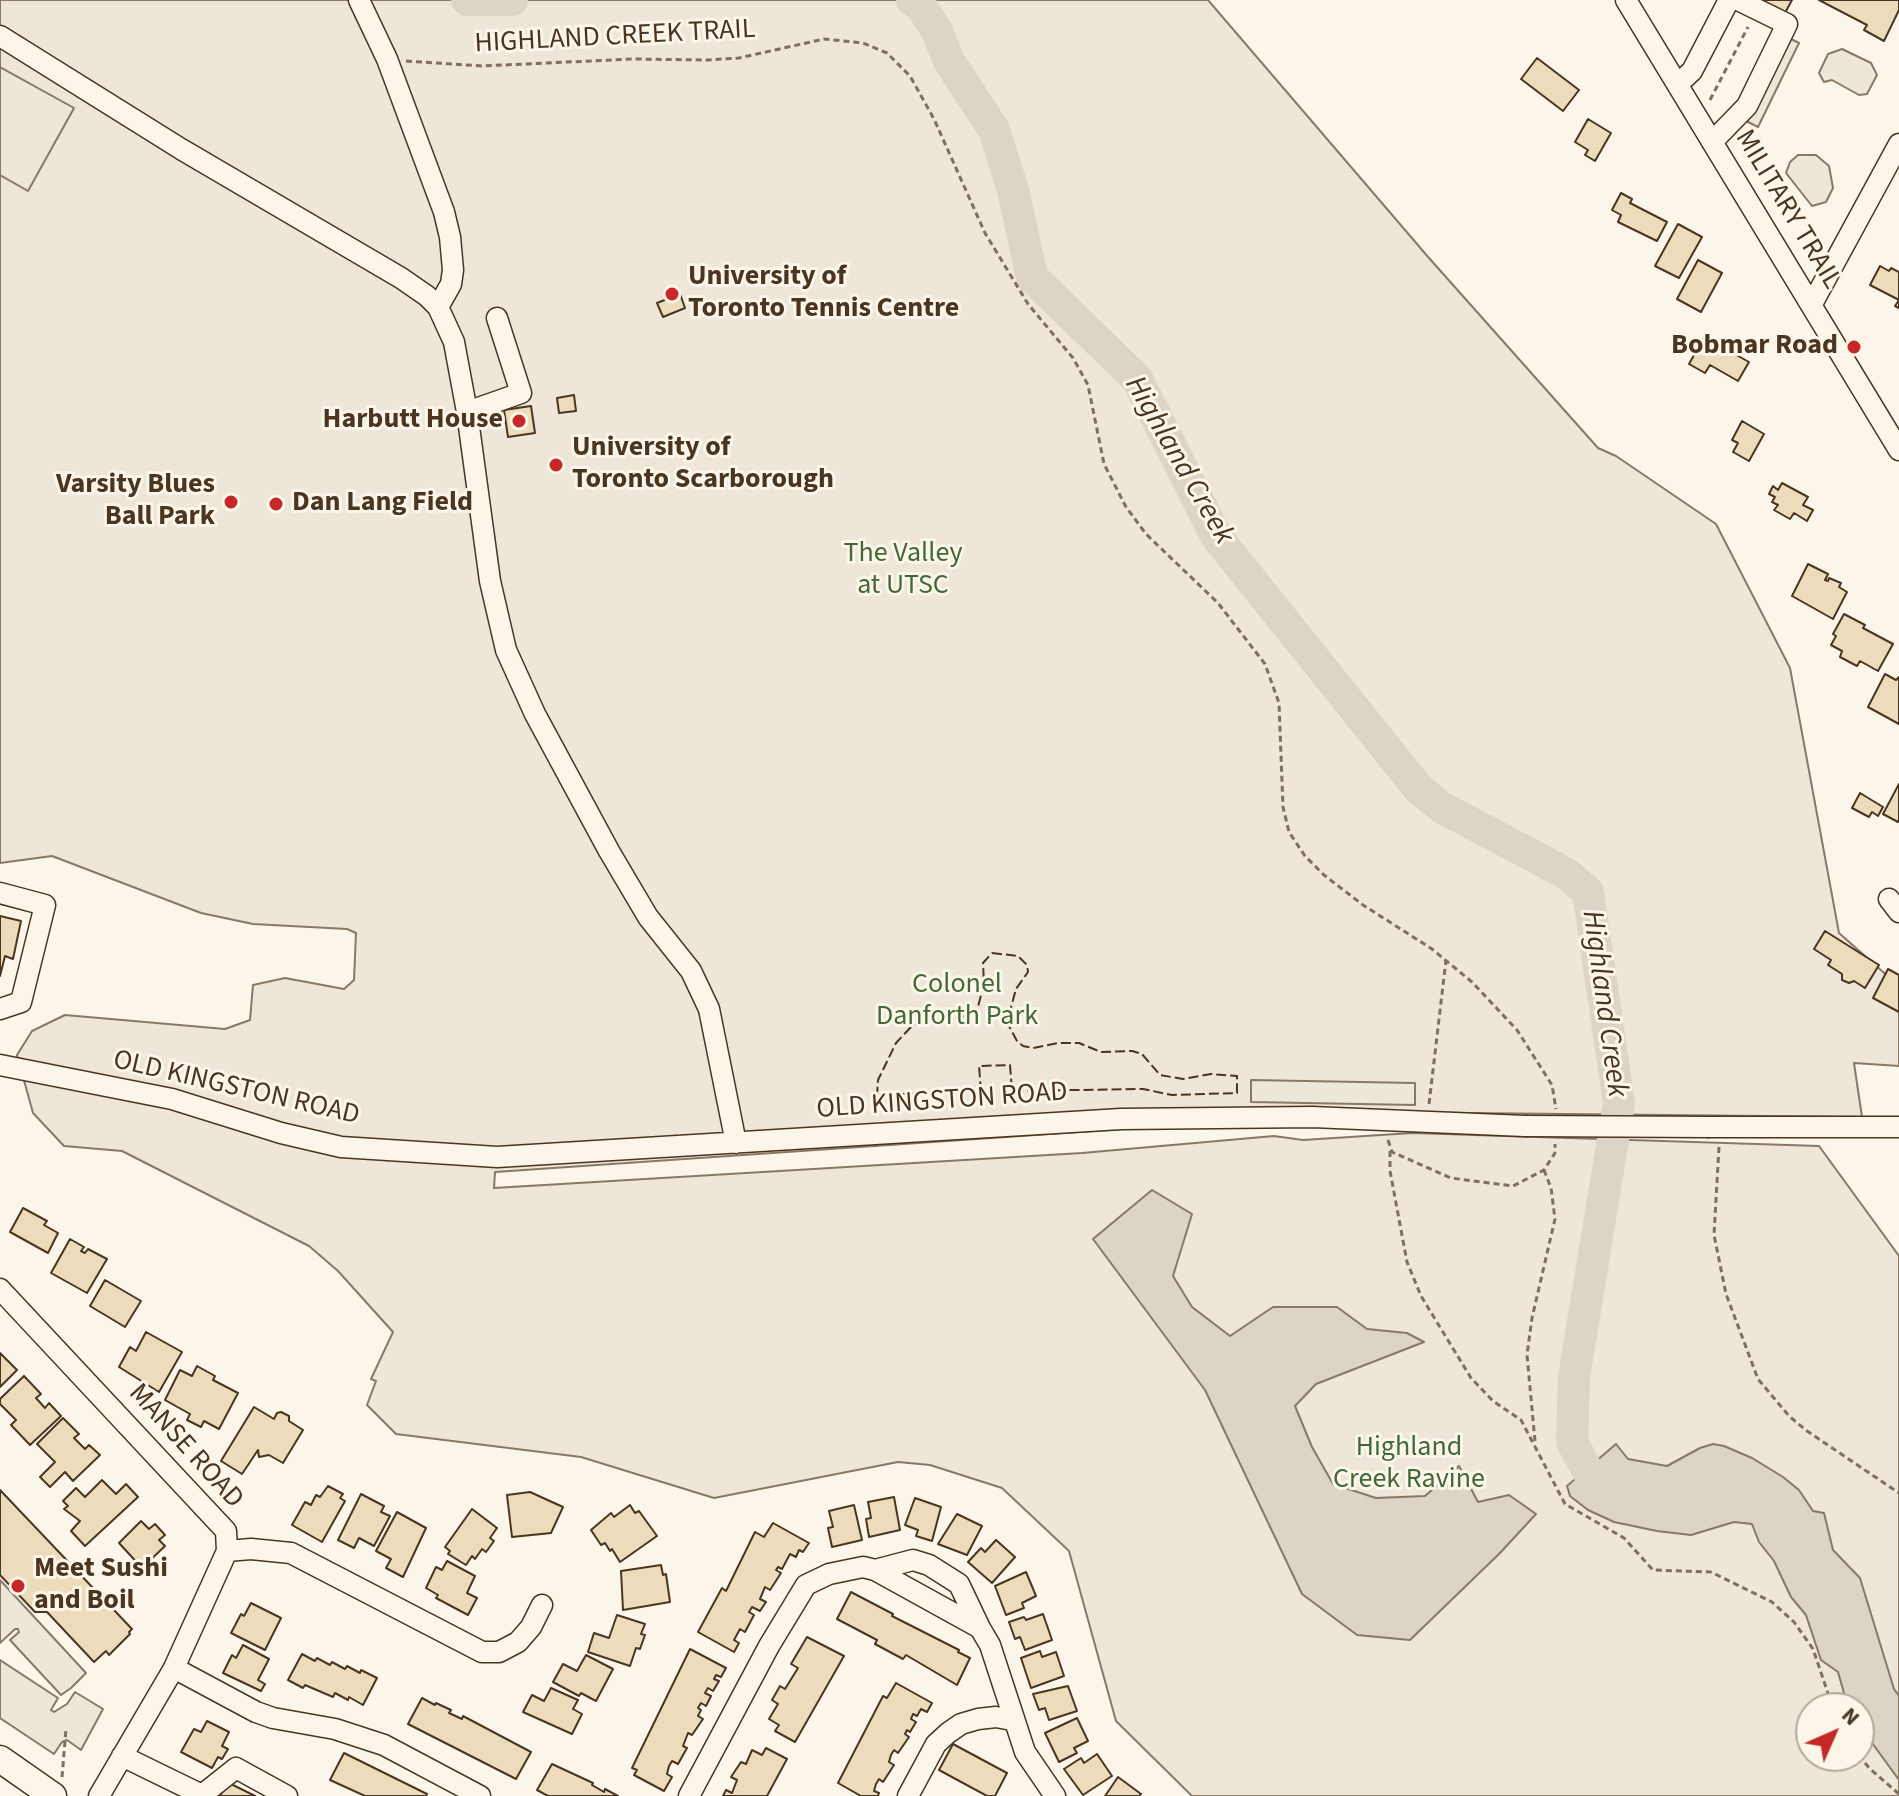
<!DOCTYPE html>
<style>
body{margin:0}
#map{position:relative;width:1899px;height:1796px;overflow:hidden;background:#fbf6e9;font-family:"Source Sans 3",sans-serif}
canvas{display:block}
.north{position:absolute;left:1795px;top:1692px;width:80px;height:80px;box-sizing:border-box;background:#fbf6e9;border:2px solid #b4a999;border-radius:50%;rotate:45deg;font-size:22px;font-weight:700;line-height:32px;text-align:center;color:#4a3520}
.north::after{content:'';display:block;margin:auto;width:28px;height:36px;background:#c62828;clip-path:polygon(50% 0,100% 100%,50% 72%,0 100%)}
</style>
<div id="map">
<canvas width="1899" height="1796"></canvas>
<div class="north">N</div>
</div>
<script>
const ctx = document.querySelector('canvas').getContext('2d');
ctx.lineJoin = 'round';
function fillPath(path, color) { ctx.fillStyle = color; ctx.fill(path, 'evenodd'); }
const toPath = rows => new Path2D(rows.map(r => 'M' + r).join(''));
function stroke(path, color, width, dash) { ctx.strokeStyle = color; ctx.lineWidth = width; ctx.lineCap = dash ? 'butt' : 'round'; ctx.setLineDash(dash || []); ctx.stroke(path); }
function label(font, color, halo, rows, align = 'center') {
  ctx.font = font + ' "Source Sans 3",sans-serif'; ctx.lineWidth = 6; ctx.setLineDash([]); ctx.textBaseline = 'middle'; ctx.strokeStyle = halo; ctx.fillStyle = color; for (const [text, x, y, turn = 0] of rows) {
    ctx.save(); ctx.translate(x, y); ctx.rotate((+turn || 0) * Math.PI / 180); ctx.textAlign = isNaN(turn) ? turn : align; if (halo) ctx.strokeText(text, 0, 0); ctx.fillText(text, 0, 0); ctx.restore();
  }
}
const green = toPath([
 [0,0,1208,0,1429,258,1598,448,1616,456,1716,524,1790,668,1839,933,1899,986,1899,1066,1854,1063,1862,1117,1371,1112,495,1172,494,1188,1082,1153,1274,1136,1303,1140,1412,1133,1819,1146,1899,1256,1899,1796,1192,1796,1116,1721,1069,1551,1002,1488,930,1465,898,1462,714,1498,581,1457,396,1434,367,1405,376,1381,371,1379,393,1332,338,1271,309,1246,122,1151,64,1146,33,1113,17,1055,32,1031,65,1015,225,1029,250,1020,253,985,285,978,344,989,354,980,356,933,347,929,253,924,201,913,52,856,0,863,0,0],
 [1811,1708,1859,1708,1859,1756,1811,1756,1811,1708],
 [1842,49,1871,63,1877,75,1867,94,1859,95,1832,80,1824,82,1819,73,1828,54,1842,49],
 [1798,155,1816,155,1829,166,1833,188,1826,202,1812,206,1786,173,1790,162,1798,155]
]);
const parking = toPath([
 [1787,37,1799,43,1758,127,1746,121,1787,37],
 [0,67,74,108,28,191,0,175,0,67],
 [1251,1080,1415,1083,1415,1105,1251,1102,1251,1080],
 [0,1580,86,1673,71,1688,61,1695,10,1640,19,1632,18,1629,15,1629,0,1643,0,1580],
 [0,1660,58,1698,51,1710,54,1712,67,1704,75,1692,103,1709,81,1750,67,1740,62,1742,54,1754,0,1718,0,1660]
]);
const water = toPath([
 [1152,1190,1192,1214,1173,1276,1192,1307,1230,1336,1273,1307,1337,1307,1367,1329,1407,1333,1424,1342,1316,1384,1295,1406,1312,1447,1333,1484,1376,1498,1425,1496,1459,1466,1478,1502,1509,1495,1536,1514,1500,1553,1410,1640,1357,1635,1302,1594,1205,1390,1093,1239,1152,1190],
 [1616,1444,1628,1459,1667,1466,1700,1448,1713,1444,1724,1446,1752,1458,1783,1477,1799,1490,1813,1511,1824,1513,1833,1550,1860,1578,1894,1689,1899,1696,1899,1780,1859,1725,1859,1708,1848,1707,1838,1672,1821,1660,1806,1615,1791,1597,1774,1561,1759,1542,1752,1524,1734,1522,1691,1535,1657,1531,1614,1522,1588,1510,1570,1496,1567,1486,1616,1444]
]);
const river = toPath([
 [467,0,512,0],
 [912,0,921,6,937,31,949,61,994,130,1013,190,1032,277,1137,379,1216,536,1418,788,1441,807,1567,874,1588,892,1619,1103,1574,1377,1572,1442,1592,1479,1605,1492,1617,1496]
]);
const building = toPath([
 [1754,0,1792,0,1785,13,1754,0],
 [1819,0,1899,0,1899,10,1884,41,1864,30,1867,25,1819,0],
 [1537,58,1579,90,1563,111,1521,79,1537,58],
 [1588,119,1611,133,1595,161,1585,155,1588,150,1575,142,1588,119],
 [1621,193,1632,199,1630,203,1667,222,1657,241,1618,222,1621,215,1612,210,1621,193],
 [1678,224,1702,237,1679,278,1655,266,1678,224],
 [1698,260,1722,273,1701,312,1677,299,1698,260],
 [1880,266,1889,271,1891,268,1899,272,1899,308,1895,306,1899,300,1870,285,1880,266],
 [680,294,685,308,663,317,657,303,680,294],
 [1704,337,1749,362,1738,381,1710,365,1705,373,1689,364,1704,337],
 [574,395,576,411,559,413,557,398,574,395],
 [531,406,535,433,508,437,504,410,531,406],
 [1742,421,1764,434,1749,461,1733,452,1738,443,1732,440,1742,421],
 [1782,483,1808,497,1803,505,1813,510,1807,521,1794,513,1790,519,1774,510,1778,505,1772,502,1775,497,1769,494,1773,486,1778,490,1782,483],
 [1808,564,1828,574,1825,580,1828,581,1829,578,1841,583,1839,587,1847,592,1833,619,1792,596,1808,564],
 [1844,614,1865,625,1863,628,1893,644,1878,671,1860,661,1857,666,1840,657,1842,651,1831,645,1836,636,1833,634,1844,614],
 [1885,674,1896,680,1899,677,1899,724,1868,707,1885,674],
 [1899,784,1899,820,1898,822,1883,814,1899,784],
 [1860,793,1883,807,1878,816,1872,812,1869,817,1852,808,1860,793],
 [0,916,21,921,13,959,5,956,0,976,0,916],
 [1825,931,1879,965,1865,988,1854,981,1849,983,1842,980,1842,974,1828,965,1831,960,1814,949,1825,931],
 [1888,969,1899,975,1899,1012,1873,998,1888,969],
 [23,1208,47,1221,44,1225,58,1233,48,1253,10,1232,23,1208],
 [70,1239,84,1247,81,1251,85,1253,88,1249,107,1259,87,1293,51,1273,70,1239],
 [105,1280,141,1301,125,1327,90,1306,105,1280],
 [146,1332,182,1352,159,1392,119,1367,130,1347,136,1351,146,1332],
 [0,1353,17,1370,0,1387,0,1353],
 [197,1366,215,1376,213,1380,238,1393,219,1429,204,1421,201,1427,187,1420,190,1414,165,1400,180,1370,192,1376,197,1366],
 [24,1376,41,1394,36,1398,45,1408,49,1403,61,1416,30,1445,11,1425,16,1420,0,1404,0,1399,24,1376],
 [254,1407,274,1419,277,1413,281,1412,289,1416,289,1421,303,1430,283,1463,269,1455,259,1457,258,1450,242,1474,221,1461,254,1407],
 [63,1418,79,1434,74,1438,85,1449,89,1445,100,1455,73,1481,65,1472,50,1487,40,1477,55,1462,37,1444,63,1418],
 [102,1480,116,1494,126,1484,138,1497,85,1546,71,1531,80,1521,64,1509,68,1506,63,1501,76,1488,85,1497,102,1480],
 [328,1486,343,1494,340,1498,345,1501,322,1542,292,1525,305,1502,311,1505,316,1495,320,1497,328,1486],
 [0,1490,132,1629,129,1632,130,1634,109,1655,106,1651,94,1662,47,1612,35,1612,0,1575,0,1490],
 [530,1492,563,1507,551,1533,512,1537,507,1495,530,1492],
 [361,1494,384,1506,381,1512,390,1516,374,1546,359,1538,354,1548,338,1540,361,1494],
 [894,1497,900,1530,869,1537,866,1519,871,1518,868,1502,894,1497],
 [915,1498,941,1507,932,1541,916,1536,918,1530,905,1525,915,1498],
 [630,1505,635,1513,639,1511,657,1536,620,1562,612,1549,610,1551,605,1543,601,1545,591,1530,611,1513,614,1517,630,1505],
 [854,1505,862,1540,832,1547,828,1528,833,1527,829,1511,854,1505],
 [472,1509,497,1528,490,1538,494,1541,486,1552,482,1549,475,1559,472,1556,466,1565,448,1554,450,1551,445,1547,472,1509],
 [397,1512,426,1528,403,1577,386,1568,391,1559,376,1551,397,1512],
 [957,1514,982,1526,967,1555,938,1544,957,1514],
 [141,1521,149,1529,155,1524,165,1535,159,1540,165,1546,142,1568,119,1543,141,1521],
 [773,1523,809,1543,803,1552,799,1550,796,1557,790,1554,782,1569,778,1567,776,1570,781,1573,770,1590,765,1587,760,1599,766,1602,760,1611,752,1607,749,1612,754,1615,745,1632,740,1629,734,1640,739,1643,734,1652,698,1632,722,1588,726,1591,755,1532,764,1537,773,1523],
 [996,1540,1015,1557,992,1583,968,1562,981,1548,985,1552,996,1540],
 [447,1561,475,1576,467,1593,477,1598,468,1615,436,1598,438,1595,426,1588,436,1567,442,1570,447,1561],
 [661,1565,663,1575,666,1574,670,1602,623,1610,621,1571,661,1565],
 [1026,1572,1036,1596,1022,1603,1024,1608,1006,1615,995,1586,1026,1572],
 [851,1592,893,1614,892,1616,959,1650,958,1652,970,1658,957,1685,906,1655,903,1659,875,1644,877,1640,837,1619,851,1592],
 [251,1603,281,1618,265,1650,231,1633,241,1614,244,1616,251,1603],
 [1043,1614,1052,1640,1025,1650,1020,1637,1015,1639,1009,1622,1024,1617,1026,1620,1043,1614],
 [617,1615,645,1624,641,1634,645,1635,640,1649,636,1648,630,1666,588,1652,594,1633,609,1638,617,1615],
 [807,1637,844,1656,795,1742,775,1731,779,1725,769,1719,778,1704,772,1700,780,1686,785,1689,798,1668,791,1664,807,1637],
 [243,1645,269,1659,258,1680,265,1684,261,1691,223,1673,232,1655,236,1658,243,1645],
 [690,1649,726,1668,721,1677,716,1675,714,1679,719,1681,713,1691,708,1688,705,1693,711,1696,706,1706,701,1703,698,1708,701,1710,698,1716,703,1719,692,1735,688,1733,683,1746,687,1748,678,1764,672,1761,669,1766,667,1774,672,1777,664,1791,634,1775,637,1770,632,1768,690,1649],
 [1040,1651,1042,1657,1056,1652,1064,1676,1031,1688,1021,1658,1040,1651],
 [302,1654,315,1661,317,1658,330,1665,332,1662,345,1669,347,1666,360,1673,361,1670,377,1678,363,1705,349,1697,348,1700,335,1693,333,1697,305,1685,303,1688,288,1680,302,1654],
 [586,1655,613,1669,596,1701,581,1693,579,1696,553,1682,563,1664,577,1671,586,1655],
 [896,1683,932,1703,927,1712,921,1709,917,1716,913,1714,911,1719,916,1722,910,1732,907,1730,905,1734,909,1737,898,1753,894,1750,891,1755,889,1762,894,1765,883,1782,879,1779,876,1784,874,1791,879,1793,878,1796,861,1796,838,1783,883,1696,887,1698,896,1683],
 [1068,1686,1077,1711,1049,1720,1045,1708,1039,1710,1033,1694,1068,1686],
 [551,1688,578,1700,573,1709,582,1714,572,1734,523,1712,532,1695,544,1701,551,1688],
 [422,1698,435,1705,436,1703,451,1710,449,1713,462,1719,463,1716,531,1752,516,1779,408,1724,422,1698],
 [1077,1718,1088,1741,1074,1748,1077,1753,1059,1762,1045,1733,1077,1718],
 [207,1721,229,1732,222,1746,228,1749,222,1759,218,1757,212,1768,181,1752,194,1729,201,1732,207,1721],
 [953,1744,1007,1773,995,1796,987,1796,939,1770,953,1744],
 [766,1748,787,1759,767,1796,723,1796,726,1790,732,1793,737,1780,731,1777,741,1762,746,1764,752,1750,762,1755,766,1748],
 [344,1753,427,1794,426,1796,365,1796,330,1780,344,1753],
 [1097,1754,1112,1776,1083,1795,1064,1769,1081,1758,1084,1763,1097,1754],
 [552,1764,593,1783,592,1785,604,1792,605,1789,618,1796,548,1796,537,1790,552,1764],
 [1118,1777,1141,1794,1139,1796,1105,1796,1118,1777],
 [229,1780,229,1783,255,1796,220,1796,229,1780]
]);
const path = toPath([
 [406,61,482,66,633,59,708,60,739,58,824,39,863,43,887,53,910,76,934,119,985,233,1028,304,1073,358,1088,385,1104,464,1126,507,1146,534,1218,603,1265,664,1279,703,1283,807,1289,832,1305,856,1324,875,1363,905,1432,949,1472,982,1517,1030,1552,1085,1556,1109],
 [1710,100,1748,27],
 [1429,1104,1446,960],
 [1388,1140,1392,1152,1451,1178,1513,1186,1544,1170,1555,1153,1555,1144],
 [1719,1147,1714,1235,1726,1294,1758,1379,1789,1416,1807,1431,1899,1493],
 [1390,1151,1390,1171,1407,1262,1421,1296,1471,1378,1493,1401,1521,1420,1565,1504,1624,1538,1653,1570,1711,1572,1772,1602,1794,1622,1813,1649,1833,1708],
 [1535,1441,1527,1355,1532,1318,1555,1219,1551,1188,1544,1170],
 [1859,1755,1869,1768,1899,1794],
 [62,1777,66,1729]
]);
const minor = toPath([
 [359,0,387,59,444,212,450,237,453,270,451,284,438,307],
 [1626,0,1899,450],
 [0,36,181,149,401,278,427,296,438,307,454,342,467,412,490,581,506,650,535,714,609,851,648,917,691,971,709,1009,736,1143],
 [1678,84,1692,71,1729,0],
 [1712,142,1747,106,1787,24,1738,0],
 [1812,304,1899,144],
 [467,412,521,393,497,318],
 [0,893,45,905,21,1002,0,1009],
 [1889,899,1899,912],
 [0,1065,172,1099,281,1133,341,1147,497,1157,1121,1119,1312,1117,1525,1126],
 [1710,1127,1899,1127],
 [0,1289,226,1531,227,1551,174,1668,99,1796],
 [227,1551,251,1549,291,1553,482,1652,499,1652,518,1642,531,1627,542,1605],
 [875,1570,913,1560,929,1565,959,1584,980,1628],
 [174,1668,256,1712,273,1718,335,1729,384,1745,480,1796],
 [122,1756,202,1795,236,1768,287,1796],
 [689,1796,769,1646,806,1585,829,1574,863,1567,875,1570,980,1628,990,1645,1025,1752,1055,1796],
 [908,1796,936,1744,948,1733,961,1724,978,1719,996,1717,1012,1720]
]);
const major = toPath([
 [0,1759,53,1796]
]);
const minorBridge = toPath([
 [1525,1126,1710,1127]
]);
const fence = toPath([
 [992,953,1018,956,1027,965,1028,972,1016,989,1010,1011,1009,1026,1017,1041,1023,1046,1033,1048,1058,1043,1079,1043,1101,1052,1132,1051,1142,1054,1160,1075,1183,1079,1211,1074,1237,1076,1237,1093,1172,1095,1143,1089,1012,1091,1010,1065,979,1066,981,1091,877,1095,878,1080,896,1043,910,1028,923,1020,942,1017,959,1018,970,1014,978,1007,984,983,983,963,992,953]
]);
const markers = [
 [672,294,8,"#c62828"],
 [1854,347,8,"#c62828"],
 [519,421,8,"#c62828"],
 [556,465,8,"#c62828"],
 [231,502,8,"#c62828"],
 [276,504,8,"#c62828"],
 [18,1586,8,"#c62828"]
];
const streetNames = [
 ["HIGHLAND CREEK TRAIL",615,38,-3],
 ["MILITARY TRAIL",1787,210,59],
 ["OLD KINGSTON ROAD",236,1089,13],
 ["OLD KINGSTON ROAD",942,1102,-4],
 ["MANSE ROAD",185,1447,48]
];
const poiNames = [
 ["University of",688,278],
 ["Toronto Tennis Centre",688,310],
 ["Bobmar Road",1838,347,"right"],
 ["Harbutt House",503,421,"right"],
 ["University of",572,449],
 ["Toronto Scarborough",572,481],
 ["Varsity Blues",215,486,"right"],
 ["Ball Park",215,518,"right"],
 ["Dan Lang Field",292,504],
 ["Meet Sushi",34,1570],
 ["and Boil",34,1602]
];
const parkNames = [
 ["The Valley",903,555],
 ["at UTSC",903,587],
 ["Colonel",957,986],
 ["Danforth Park",957,1018],
 ["Highland",1409,1449],
 ["Creek Ravine",1409,1481]
];
const waterNames = [
 ["Highland Creek",1178,461,60],
 ["Highland Creek",1603,1004,82]
];
fillPath(green, '#ede6d9');
stroke(green, '#887966', 2);
fillPath(parking, '#ede7d9');
stroke(parking, '#887966', 2);
fillPath(water, '#dcd4c6');
stroke(water, '#887966', 2);
stroke(river, '#dcd4c6', 32);
fillPath(building, '#ecdcbc');
stroke(building, '#4a3520', 2);
stroke(minor, '#4a3520', 23);
stroke(major, '#4a3520', 29);
stroke(path, '#7f6f5c', 3, [6, 4]);
stroke(minor, '#fbf6e9', 20);
stroke(major, '#fbf6e9', 26);
stroke(minorBridge, '#4a3520', 23, []);
stroke(minorBridge, '#fbf6e9', 20);
stroke(fence, '#4a3520', 2, [10, 4]);
for (const [x, y, r, color] of markers) { const dot = new Path2D(); dot.arc(x, y, r, 0, 2 * Math.PI); ctx.fillStyle = color; ctx.fill(dot); stroke(dot, '#fbf6e9', 3); }
label('28px', '#4a3520', '#fbf6e9', streetNames);
label('bold 28px', '#4a3520', '#fbf6e9', poiNames, 'left');
label('28px', '#436837', '#fbf6e9', parkNames);
label('italic 30px', '#4a3520', '#fbf6e9', waterNames);
</script>
